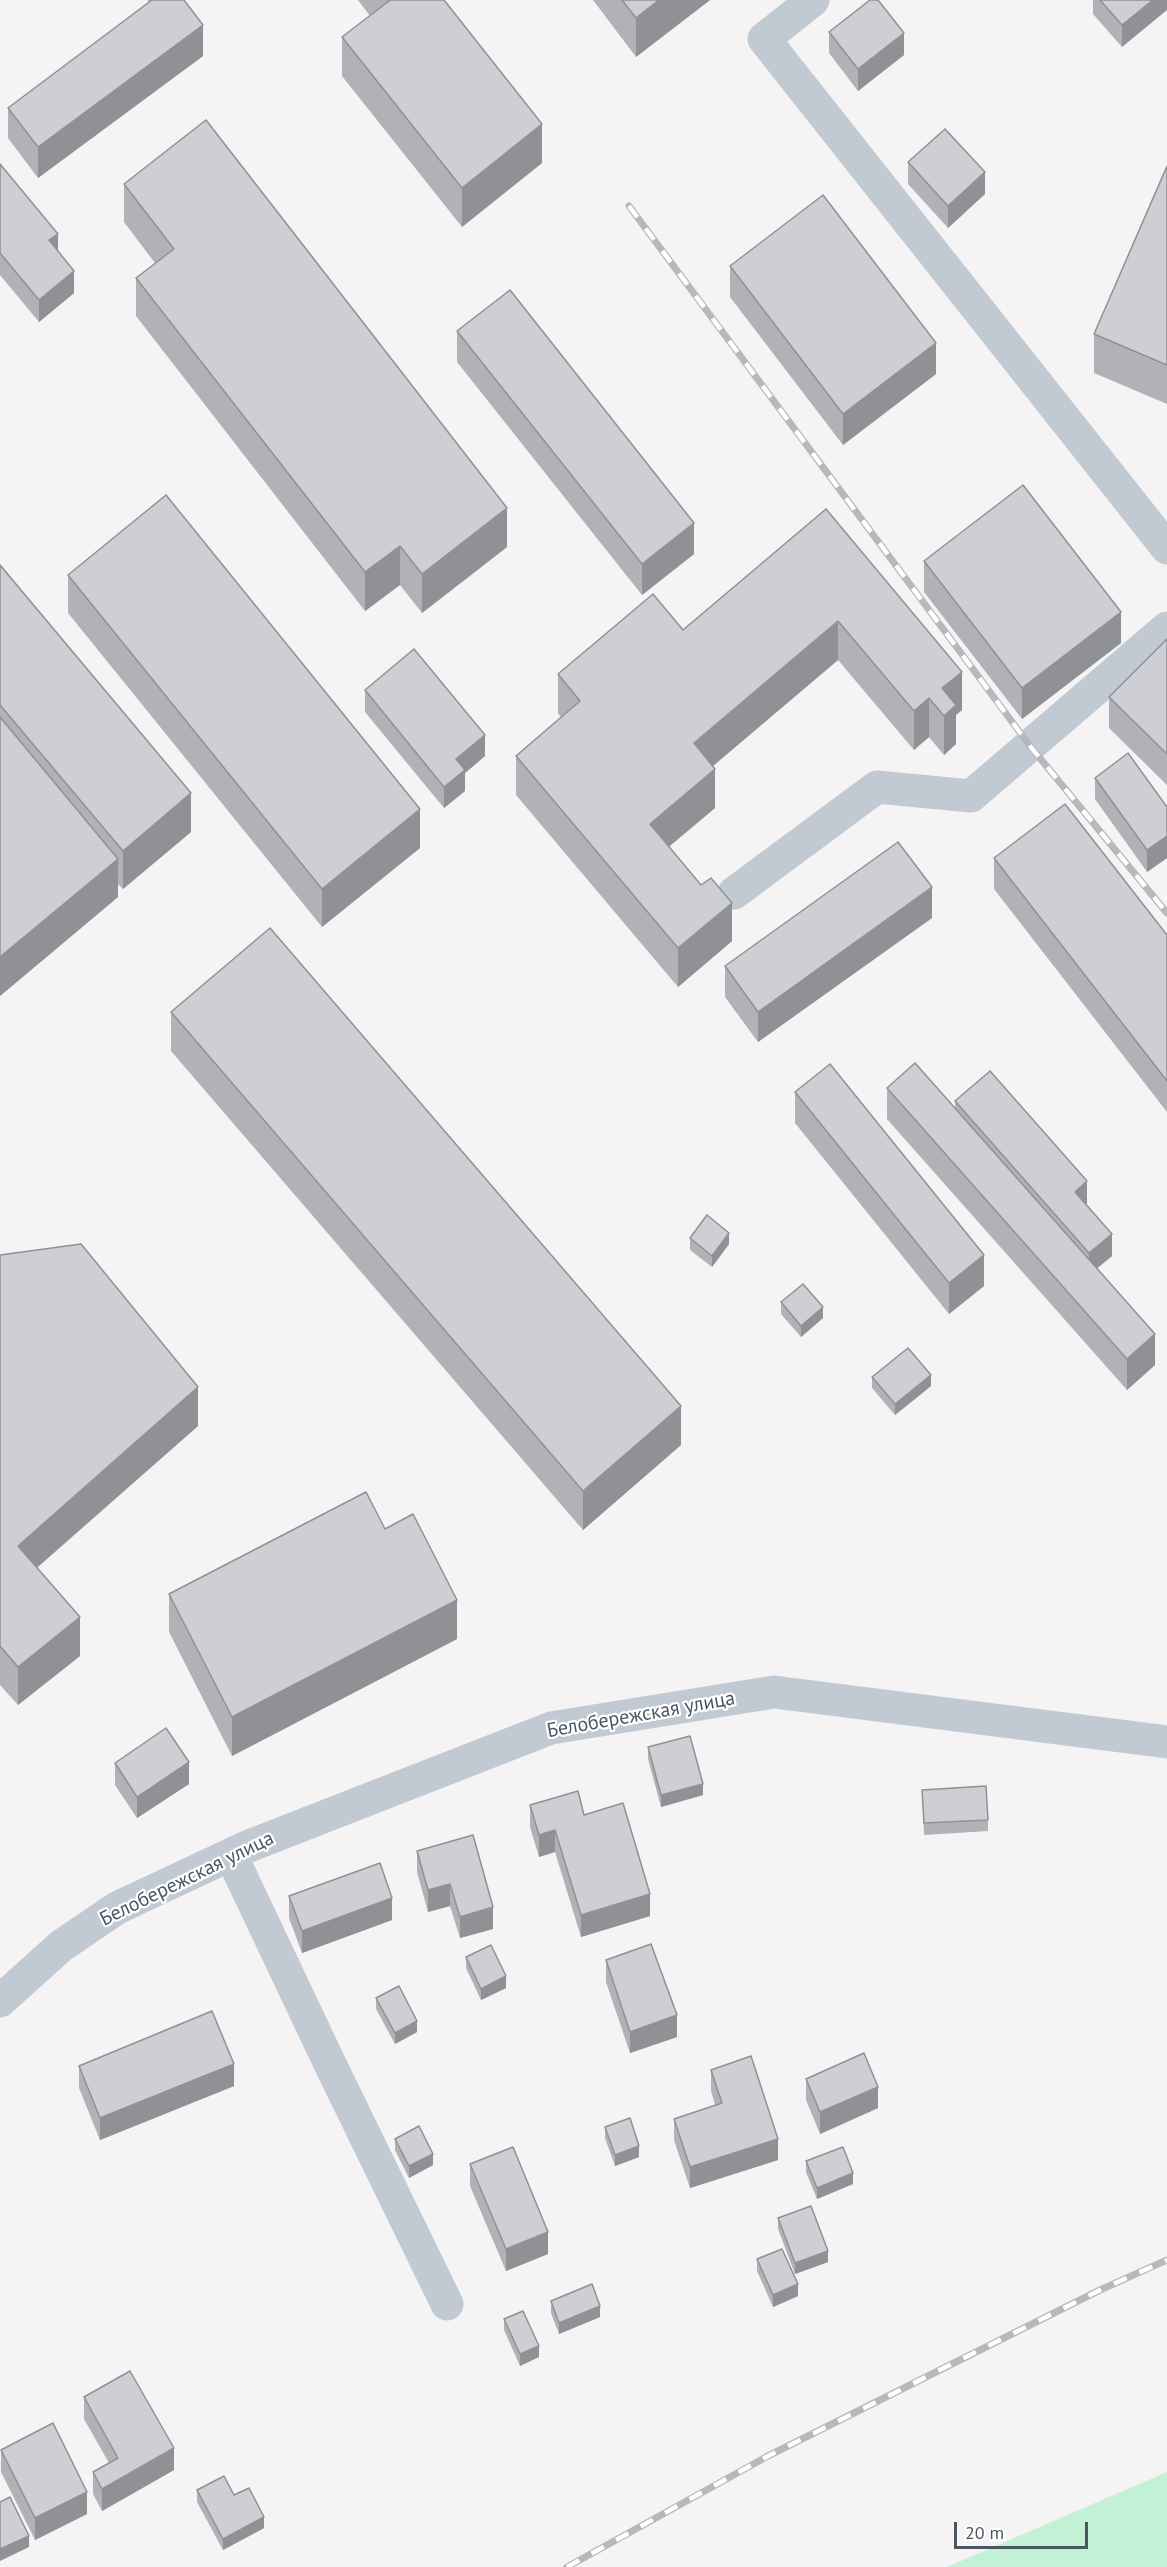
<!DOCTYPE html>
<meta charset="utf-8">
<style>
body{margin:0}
#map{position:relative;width:1167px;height:2567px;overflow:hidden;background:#f5f3f3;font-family:"PT Sans",sans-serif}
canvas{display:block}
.scale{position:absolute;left:954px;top:2522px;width:134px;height:27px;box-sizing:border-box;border:3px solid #4a5661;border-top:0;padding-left:8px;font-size:18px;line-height:21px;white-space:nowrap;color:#4a5661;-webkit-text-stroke:4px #fff;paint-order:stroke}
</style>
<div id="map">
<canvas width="1167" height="2567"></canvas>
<div class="scale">20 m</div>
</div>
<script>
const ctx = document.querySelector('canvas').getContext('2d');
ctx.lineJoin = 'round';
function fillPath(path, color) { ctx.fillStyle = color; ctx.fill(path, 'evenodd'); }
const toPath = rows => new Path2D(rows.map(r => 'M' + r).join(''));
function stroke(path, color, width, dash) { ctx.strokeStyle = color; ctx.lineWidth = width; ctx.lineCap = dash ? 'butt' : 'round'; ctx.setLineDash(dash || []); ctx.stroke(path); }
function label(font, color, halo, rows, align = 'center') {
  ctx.font = font + ' "PT Sans",sans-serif'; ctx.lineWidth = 4.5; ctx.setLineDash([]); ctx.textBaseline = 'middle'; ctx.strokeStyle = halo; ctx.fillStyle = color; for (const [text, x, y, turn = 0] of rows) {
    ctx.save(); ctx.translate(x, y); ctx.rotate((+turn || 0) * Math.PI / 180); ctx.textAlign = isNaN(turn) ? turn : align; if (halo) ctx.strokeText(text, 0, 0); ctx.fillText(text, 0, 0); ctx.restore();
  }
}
const green = toPath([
 [1167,2472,1167,2567,947,2567]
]);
const minor = toPath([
 [813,0,764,39,1167,548],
 [734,893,877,787,971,796,1167,628],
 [231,1855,330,2064,447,2304],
 [0,2001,61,1946,117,1908,249,1846,551,1728,774,1692,1167,1742]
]);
const rail = toPath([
 [629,206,1030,746,1167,913],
 [567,2567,768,2456,1100,2290,1167,2260]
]);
const wall = toPath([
 [147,0,184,0,203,56,38,178,8,138,8,108,149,2],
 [358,0,444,0,542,163,462,227,342,76,342,37,370,16],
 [593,0,710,0,636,57],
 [1093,0,1167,0,1122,47,1093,14],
 [829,32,904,55,858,91,829,53],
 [908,162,985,194,948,228,908,184],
 [0,164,58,251,74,293,39,322,0,275],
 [1167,166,1167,404,1094,373,1094,334],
 [124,184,507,547,422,613,400,585,365,611,136,316,136,278,155,263,124,222],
 [730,266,936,374,843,445,730,297],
 [457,331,694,554,642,595,457,362],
 [826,509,962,710,956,715,956,744,944,755,929,737,914,750,838,660,713,766,715,808,669,847,732,941,678,987,516,795,516,756,561,717,558,713,558,674,683,630],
 [924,561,1121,643,1022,719,924,592],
 [0,565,191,832,123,889,118,884,118,897,0,996],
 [68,575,420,848,322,927,68,613],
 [1167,639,1167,785,1109,728,1109,697],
 [365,690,485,756,465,773,465,791,444,808,365,712],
 [1095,778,1167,807,1167,858,1147,872,1095,799],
 [994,858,1167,935,1167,1112,994,889],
 [932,918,758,1042,725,997,725,966],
 [171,1012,681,1445,583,1530,171,1051],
 [887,1088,955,1108,955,1101,1087,1203,1086,1205,1112,1256,1097,1268,1155,1365,1127,1390,887,1119],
 [795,1092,984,1286,949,1314,795,1123],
 [690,1238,729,1244,712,1267,690,1250],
 [0,1255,198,1426,37,1568,80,1656,18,1705,0,1685],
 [781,1302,823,1318,801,1337,781,1314],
 [872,1377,931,1386,895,1415,872,1388],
 [385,1529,457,1639,232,1756,169,1632,169,1594],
 [648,1747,703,1795,661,1807,648,1759],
 [115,1763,189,1784,137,1818,115,1785],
 [922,1790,988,1820,988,1831,924,1835],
 [530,1805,584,1815,650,1916,581,1937,555,1852,539,1857,530,1827],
 [417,1851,493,1929,460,1938,450,1906,428,1912,417,1872],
 [289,1896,392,1920,302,1953,289,1918],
 [466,1957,506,1988,481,2000,466,1968],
 [606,1960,677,2037,630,2053,606,1982],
 [376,1998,417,2032,395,2044,376,2009],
 [79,2066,234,2086,100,2140,79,2088],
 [711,2070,778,2160,690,2188,674,2140,674,2119,715,2105,711,2091],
 [806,2079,878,2108,820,2134,806,2100],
 [605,2127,639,2157,615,2166,605,2138],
 [395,2139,433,2165,409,2178,395,2150],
 [806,2161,853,2184,817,2199,806,2172],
 [470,2164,548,2254,506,2271,470,2186],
 [778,2218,828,2262,795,2274,778,2229],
 [757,2259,798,2296,773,2307,757,2271],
 [551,2301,600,2317,559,2334,551,2313],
 [504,2319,539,2357,520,2366,504,2330],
 [84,2397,174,2470,102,2511,93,2494,93,2472,109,2463,84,2419],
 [1,2450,87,2514,35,2540,1,2472],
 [197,2490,234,2495,264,2528,223,2550,197,2502]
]);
const shadedWall = toPath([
 [659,0,710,0,636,57,636,18],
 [1153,0,1167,0,1167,10,1122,47,1122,25],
 [203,25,203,56,38,178,38,147],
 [904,33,904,55,858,91,858,69],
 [542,124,542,163,462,227,462,188],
 [985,172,985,194,948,228,948,206],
 [58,234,58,256,49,240],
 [74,271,74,293,39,322,39,300],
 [936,343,936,374,843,445,843,414],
 [507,508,507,547,422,613,422,574],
 [694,523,694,554,642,595,642,564],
 [400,546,400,585,365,611,365,572],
 [1121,612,1121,643,1022,719,1022,688],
 [838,621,838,660,694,782,694,743],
 [962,672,962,710,956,715,956,744,944,755,944,716,942,688],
 [929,698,929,737,914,750,914,711],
 [485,735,485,756,465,773,465,791,444,808,444,787,456,759],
 [715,769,715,808,650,862,650,824],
 [191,793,191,832,123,889,123,851],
 [420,809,420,848,322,927,322,889],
 [1167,836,1167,858,1147,872,1147,850],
 [118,859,118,897,0,996,0,957],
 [932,887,932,918,758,1042,758,1012],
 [732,903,732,941,678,987,678,948],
 [1087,1181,1087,1203,1075,1214,1075,1192],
 [729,1233,729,1244,712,1267,712,1256],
 [1112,1234,1112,1256,1089,1275,1089,1253],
 [984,1255,984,1286,949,1314,949,1283],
 [823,1307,823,1318,801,1337,801,1326],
 [1155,1334,1155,1365,1127,1390,1127,1359],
 [931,1375,931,1386,895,1415,895,1404],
 [198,1387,198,1426,18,1584,18,1546],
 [681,1406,681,1445,583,1530,583,1491],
 [457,1600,457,1639,232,1756,232,1717],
 [80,1617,80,1656,18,1705,18,1667],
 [189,1762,189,1784,137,1818,137,1797],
 [703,1784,703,1795,661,1807,661,1795],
 [555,1830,555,1852,539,1857,539,1835],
 [450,1884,450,1906,428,1912,428,1890],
 [650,1894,650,1916,581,1937,581,1915],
 [392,1898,392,1920,302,1953,302,1931],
 [493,1907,493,1929,460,1938,460,1917],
 [506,1976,506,1988,481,2000,481,1989],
 [677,2015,677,2037,630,2053,630,2032],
 [417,2021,417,2032,395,2044,395,2033],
 [234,2064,234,2086,100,2140,100,2118],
 [878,2087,878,2108,820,2134,820,2112],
 [778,2139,778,2160,690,2188,690,2167],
 [639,2146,639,2157,615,2166,615,2155],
 [433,2154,433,2165,409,2178,409,2166],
 [853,2173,853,2184,817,2199,817,2188],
 [548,2232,548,2254,506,2271,506,2249],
 [828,2251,828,2262,795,2274,795,2263],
 [798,2284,798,2296,773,2307,773,2295],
 [600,2306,600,2317,559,2334,559,2323],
 [539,2346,539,2357,520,2366,520,2354],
 [174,2448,174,2470,102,2511,102,2489],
 [87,2492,87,2514,35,2540,35,2518],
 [264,2517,264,2528,223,2550,223,2539],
 [29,2536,29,2547,0,2561,0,2549]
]);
const building = toPath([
 [152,0,184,0,203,25,38,147,8,108,152,0],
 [388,0,444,0,542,124,462,188,342,37,389,1,388,0],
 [622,0,659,0,636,18,622,0],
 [870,0,878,0,904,33,858,69,829,32,870,0],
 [1100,0,1153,0,1122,25,1100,0],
 [206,120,507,508,422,574,400,546,365,572,136,278,174,249,124,184,206,120],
 [945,129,985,172,948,206,908,162,945,129],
 [0,164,58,234,49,240,74,271,39,300,0,253,0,164],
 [1167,166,1167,365,1094,334,1167,166],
 [823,195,936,343,843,414,730,266,823,195],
 [510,290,694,523,642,564,457,331,510,290],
 [1023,485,1121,612,1022,688,924,561,1023,485],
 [166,495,420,809,322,889,68,575,166,495],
 [826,509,962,672,942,688,956,705,944,716,929,698,914,711,838,621,694,743,715,769,650,824,701,885,711,878,732,903,678,948,516,756,580,701,558,674,653,594,683,630,826,509],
 [0,565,191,793,123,851,0,705,0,565],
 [1167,639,1167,754,1109,697,1167,639],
 [414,649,485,735,456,759,465,770,444,787,365,690,414,649],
 [0,717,118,859,0,957,0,717],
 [1128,753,1167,807,1167,836,1147,850,1095,778,1128,753],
 [1065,804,1167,935,1167,1081,994,858,1065,804],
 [898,842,932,887,758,1012,725,966,898,842],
 [270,928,681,1406,583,1491,171,1012,270,928],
 [915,1063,1155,1334,1127,1359,887,1088,915,1063],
 [830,1064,984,1255,949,1283,795,1092,830,1064],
 [990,1071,1087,1181,1075,1192,1112,1234,1089,1253,955,1101,990,1071],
 [707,1215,729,1233,712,1256,690,1238,707,1215],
 [81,1244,198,1387,18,1546,80,1617,18,1667,0,1646,0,1255,81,1244],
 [803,1284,823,1307,801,1326,781,1302,803,1284],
 [908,1348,931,1375,895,1404,872,1377,908,1348],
 [366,1492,385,1529,413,1514,457,1600,232,1717,169,1594,366,1492],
 [166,1728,189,1762,137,1797,115,1763,166,1728],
 [690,1736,703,1784,661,1795,648,1747,690,1736],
 [986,1786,988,1820,924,1823,922,1790,986,1786],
 [578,1791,584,1815,623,1803,650,1894,581,1915,555,1830,539,1835,530,1805,578,1791],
 [473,1835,493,1907,460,1917,450,1884,428,1890,417,1851,473,1835],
 [380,1863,392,1898,302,1931,289,1896,380,1863],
 [651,1944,677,2015,630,2032,606,1960,651,1944],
 [491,1945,506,1976,481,1989,466,1957,491,1945],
 [399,1986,417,2021,395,2033,376,1998,399,1986],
 [212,2011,234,2064,100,2118,79,2066,212,2011],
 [864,2053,878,2087,820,2112,806,2079,864,2053],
 [751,2056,778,2139,690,2167,674,2119,722,2103,711,2070,751,2056],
 [630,2118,639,2146,615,2155,605,2127,630,2118],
 [419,2126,433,2154,409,2166,395,2139,419,2126],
 [513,2147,548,2232,506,2249,470,2164,513,2147],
 [843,2147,853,2173,817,2188,806,2161,843,2147],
 [811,2206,828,2251,795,2263,778,2218,811,2206],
 [782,2249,798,2284,773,2295,757,2259,782,2249],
 [592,2284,600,2306,559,2323,551,2301,592,2284],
 [523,2311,539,2346,520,2354,504,2319,523,2311],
 [130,2371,174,2448,102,2489,93,2472,118,2458,84,2397,130,2371],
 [53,2423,87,2492,35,2518,1,2450,53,2423],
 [224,2476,234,2495,249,2488,264,2517,223,2539,197,2490,224,2476],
 [10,2497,29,2536,0,2549,0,2502,10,2497]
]);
const streetNames = [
 ["Белобережская улица",641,1715,-10],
 ["Белобережская улица",187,1879,-26]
];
fillPath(green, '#c3f1d5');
stroke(minor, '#c1cad2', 33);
stroke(rail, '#b5b8bd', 7);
stroke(rail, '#fff', 4.5, [14]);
fillPath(wall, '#b0b2b7');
fillPath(shadedWall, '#909195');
fillPath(building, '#cdcfd5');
stroke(building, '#909195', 1.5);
label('20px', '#4a5661', '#fff', streetNames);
</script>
